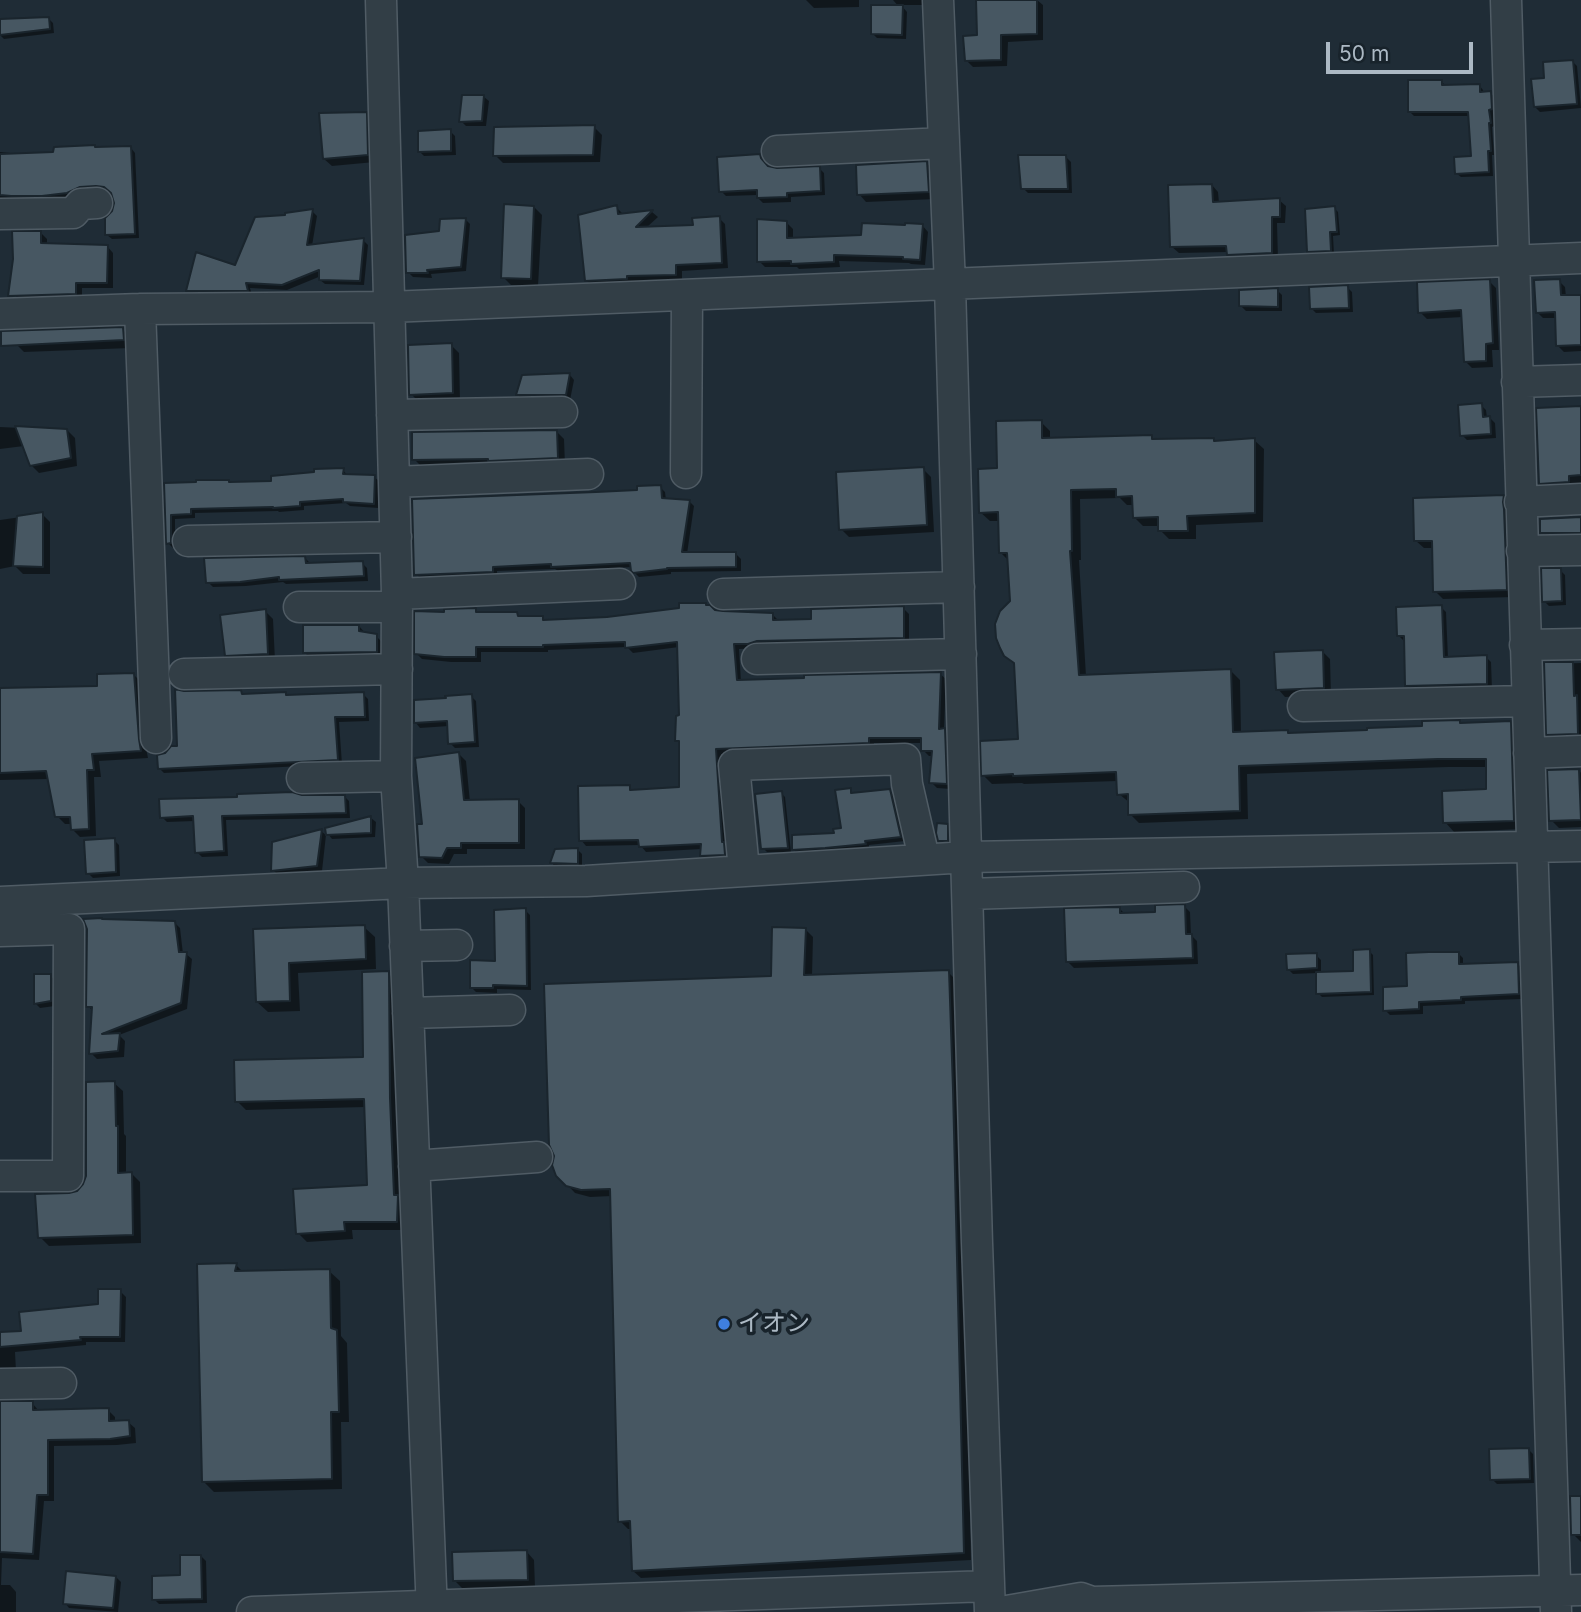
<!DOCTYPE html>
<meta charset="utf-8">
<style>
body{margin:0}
#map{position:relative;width:1581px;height:1612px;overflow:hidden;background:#1f2c36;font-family:Inter,sans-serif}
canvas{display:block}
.scale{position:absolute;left:1326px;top:42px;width:147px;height:32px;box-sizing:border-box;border:4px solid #acb9c4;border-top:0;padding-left:9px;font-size:21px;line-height:24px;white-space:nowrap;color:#acb9c4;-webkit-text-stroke:5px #18232b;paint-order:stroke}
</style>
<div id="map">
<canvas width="1581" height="1612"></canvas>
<div class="scale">50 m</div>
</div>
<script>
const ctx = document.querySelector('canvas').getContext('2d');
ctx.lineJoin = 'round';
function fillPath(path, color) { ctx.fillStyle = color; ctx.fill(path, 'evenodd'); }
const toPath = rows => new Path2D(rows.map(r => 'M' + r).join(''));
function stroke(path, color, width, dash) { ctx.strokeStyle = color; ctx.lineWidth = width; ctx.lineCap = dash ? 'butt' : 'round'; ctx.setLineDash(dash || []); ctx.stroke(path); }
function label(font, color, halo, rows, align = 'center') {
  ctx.font = font + ' Inter,"Noto Sans JP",sans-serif'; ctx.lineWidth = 7; ctx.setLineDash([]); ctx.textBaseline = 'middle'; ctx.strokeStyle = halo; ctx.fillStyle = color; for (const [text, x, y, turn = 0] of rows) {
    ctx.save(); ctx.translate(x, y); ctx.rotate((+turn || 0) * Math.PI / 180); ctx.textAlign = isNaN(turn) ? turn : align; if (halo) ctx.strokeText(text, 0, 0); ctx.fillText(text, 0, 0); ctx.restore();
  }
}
const shadow = toPath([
 [806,0,859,0,859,7,814,8],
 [893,0,923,0,923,5,901,5,907,12,906,39,877,38,872,33,899,7],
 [978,0,1037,0,1043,5,1043,40,1008,42,1007,66,973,67,966,60,979,37],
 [48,18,53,23,54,33,4,39,0,35,1,21],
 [1572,61,1577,66,1581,108,1540,112,1535,107,1546,80],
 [1442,82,1447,87,1479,85,1483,90,1484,93,1490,93,1495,97,1495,113,1493,113,1494,126,1492,127,1494,155,1492,155,1493,176,1461,177,1456,173,1473,158,1470,116,1414,116,1409,111],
 [484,97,489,101,486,126,466,126,461,121],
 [366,114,374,122,375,162,332,166,324,159],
 [594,127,602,135,600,162,503,163,495,155],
 [450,131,455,136,456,155,424,156,419,151],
 [131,148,135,153,139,238,112,239,107,235,116,203,111,191,102,189,72,197,17,200,0,199,0,152,11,153,13,155,55,153,96,149],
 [760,156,765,161,765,165,777,170,819,168,824,173,825,195,791,197,791,202,763,203,758,198,758,195,726,196,721,191],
 [1066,157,1071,162,1072,193,1028,193,1023,188],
 [927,163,934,171,936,199,866,202,859,194],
 [1212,185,1218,192,1219,203,1279,200,1286,206,1285,223,1277,223,1278,259,1235,261,1228,254,1228,252,1179,253,1172,247],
 [534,207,542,215,538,286,511,285,503,277],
 [616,207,622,213,623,215,652,212,658,217,646,228,694,226,719,218,725,224,728,268,682,271,682,280,632,282,632,285,593,287,587,281],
 [1334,208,1338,212,1340,235,1333,236,1334,254,1312,255,1309,251],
 [312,211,317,216,312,246,363,240,368,245,364,285,325,284,320,280,321,276,287,290,250,288,252,295,193,295,188,291,236,267,286,217],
 [466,220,470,224,466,271,431,274,432,278,413,277,408,272,441,233],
 [786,222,793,229,793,239,863,236,922,225,928,232,925,265,911,264,909,263,839,261,840,267,799,269,797,267,765,267,759,261],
 [41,233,47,239,47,245,107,246,113,253,113,288,82,288,82,299,21,302,15,295],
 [1489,281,1496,288,1499,350,1492,350,1493,367,1472,368,1465,361,1463,317,1427,319,1420,312],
 [1559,281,1565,287,1566,297,1581,297,1581,351,1564,352,1558,346,1557,318,1543,318,1537,312],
 [1347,287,1352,292,1353,312,1316,313,1311,308],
 [1277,290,1282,295,1282,311,1246,311,1241,306],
 [122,329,130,337,131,348,24,352,16,344],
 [451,345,459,353,460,401,419,402,411,394],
 [570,375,574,380,570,400,522,400,518,395],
 [1481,405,1486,410,1487,418,1490,418,1495,423,1496,438,1467,440,1462,435],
 [1581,408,1581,487,1546,489,1540,483],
 [1041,422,1050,431,1050,440,1152,437,1155,441,1215,442,1254,440,1264,449,1263,522,1196,525,1196,539,1169,539,1160,530,1160,526,1143,526,1134,517,1134,505,1127,505,1120,498,1080,499,1081,560,1079,560,1086,676,1231,671,1240,680,1241,733,1288,732,1290,734,1424,728,1459,722,1462,724,1510,723,1519,732,1522,829,1454,832,1445,822,1488,791,1488,767,1448,767,1247,774,1248,819,1139,823,1130,814,1130,803,1119,794,1118,781,1024,784,1022,783,992,784,983,775,1020,741,1009,561,1000,552,1000,521,990,521,980,512,999,470],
 [0,427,67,430,75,438,77,466,39,473,31,465,24,446,0,449],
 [556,431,564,439,565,465,422,467,414,459],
 [923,469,931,477,934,532,849,537,841,529],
 [343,470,348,476,374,477,379,481,378,508,350,506,346,503,304,506,304,510,279,512,278,511,195,513,195,518,175,519,175,547,173,548,168,543,166,484,229,481,231,484,273,483],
 [660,487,665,492,666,500,689,501,694,506,687,554,736,554,741,559,741,571,671,572,671,574,639,577,632,570,632,567,558,571,555,569,497,571,497,576,421,579,416,574,639,492],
 [1503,497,1511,504,1514,597,1443,599,1435,591,1434,548,1424,548,1416,541],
 [42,514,50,522,50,574,23,574,15,566,0,569,0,520],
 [1581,518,1581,538,1548,539,1542,532],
 [305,558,310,563,362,563,367,568,368,581,286,584,283,582,246,586,213,587,208,582],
 [1560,570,1565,575,1566,605,1549,606,1544,601],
 [708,607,715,611,773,615,778,620,813,621,903,608,909,614,909,643,739,649,741,682,940,674,946,679,944,730,950,736,951,789,937,788,931,782,933,756,929,756,923,750,923,743,874,743,874,748,721,754,727,847,729,850,730,860,708,861,702,856,702,849,646,852,640,845,586,846,581,840,629,787,633,791,681,788,681,744,677,741,681,716,679,647,633,653,627,647,548,650,548,652,481,652,481,662,451,662,422,659,416,653,446,614,476,610,479,614,516,613,520,618,542,617,546,622,607,619],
 [1441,607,1446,612,1448,658,1486,657,1491,662,1492,689,1412,690,1407,685,1406,641,1404,641,1399,636],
 [265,611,273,619,275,661,234,663,226,655],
 [359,626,366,634,376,636,384,644,384,659,312,660,304,652],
 [1323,652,1330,659,1331,695,1285,697,1278,689],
 [1581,663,1581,739,1554,740,1548,734,1546,664],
 [133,674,141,682,146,748,148,758,99,761,101,777,94,777,96,836,80,837,72,829,72,824,65,824,57,816,49,779,0,780,0,690,99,688],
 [241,692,244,696,286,694,288,696,363,694,368,699,369,721,339,722,342,764,164,773,159,768,179,747],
 [471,696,476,701,479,747,455,748,450,743,449,726,420,728,416,723],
 [459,754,466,761,470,802,518,801,525,808,525,849,467,849,467,854,454,854,449,864,428,863,421,856,424,826],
 [1579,770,1581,773,1581,827,1559,828,1551,820],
 [850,790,854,794,889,791,894,795,905,841,869,845,869,848,798,854,791,847,836,835,843,830],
 [781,793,785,797,791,852,767,852,763,848],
 [344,796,349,801,350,818,226,820,228,856,202,857,197,852,195,821,167,822,162,817,302,797],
 [371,818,376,822,375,837,332,839,328,834],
 [947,826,952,831,952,845,945,845,940,840],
 [321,831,326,835,322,871,278,875,273,870],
 [114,840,119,845,120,876,93,878,88,873],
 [577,849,582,854,582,868,556,868,552,863],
 [1184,906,1190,912,1191,935,1197,941,1198,964,1074,968,1068,962,1119,908,1126,915,1157,914],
 [525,910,530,915,531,990,497,989,497,993,476,992,471,987,497,962],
 [174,922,180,928,183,954,186,954,192,959,187,1009,119,1035,125,1041,124,1057,97,1059,91,1053,94,1012,88,1006],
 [364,927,375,937,376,969,298,973,300,1011,268,1012,257,1002,255,931],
 [805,929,813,937,812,976,948,972,956,980,961,1097,971,1560,641,1578,633,1571,632,1529,628,1529,620,1521,612,1196,590,1197,575,1193,558,1175,772,978],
 [1369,951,1373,955,1374,995,1322,997,1318,993,1318,973,1293,974,1288,969,1316,955,1321,960,1321,974,1355,973],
 [1458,953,1463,958,1463,966,1518,964,1523,969,1523,999,1465,1001,1465,1004,1423,1006,1423,1014,1390,1015,1385,1010,1409,988],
 [388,973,397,982,405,1230,352,1230,353,1239,307,1242,298,1233,369,1186,366,1107,246,1110,237,1101,365,1058],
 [51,976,55,981,55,1006,40,1008,36,1004],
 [114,1083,123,1091,124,1134,126,1136,126,1174,132,1174,140,1182,141,1243,49,1246,40,1237,69,1195,78,1192,85,1185],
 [236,1265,244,1273,329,1271,340,1281,341,1336,347,1343,349,1422,341,1422,342,1489,214,1492,203,1481],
 [120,1291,126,1297,125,1342,86,1342,86,1345,15,1352,16,1371,0,1372,0,1334,22,1332,100,1306],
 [0,1403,32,1403,39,1411,108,1410,115,1417,115,1422,128,1422,135,1428,136,1443,117,1445,54,1446,54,1501,44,1501,39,1560,2,1558,1,1585,10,1585,16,1592,16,1612,0,1612],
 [1528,1449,1533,1454,1534,1483,1497,1484,1492,1479],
 [1581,1498,1581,1542,1573,1534],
 [527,1552,534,1560,535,1587,462,1588,454,1580],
 [201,1556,206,1561,207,1603,159,1604,154,1599,182,1576],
 [116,1577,121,1582,118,1612,69,1608,65,1603]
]);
const building = toPath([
 [976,0,1037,0,1037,34,1001,35,1001,60,965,61,963,36,977,35,976,0],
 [871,5,903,5,902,35,871,34,871,5],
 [49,17,50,29,0,35,0,19,49,17],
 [1573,60,1577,104,1534,107,1531,79,1544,78,1543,62,1573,60],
 [1408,80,1442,80,1442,85,1480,84,1480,92,1491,91,1492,109,1489,110,1491,123,1489,123,1491,151,1488,151,1489,172,1455,174,1454,157,1471,156,1468,112,1408,112,1408,80],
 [462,95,484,95,482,121,459,122,462,95],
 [367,112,368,155,323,159,319,113,367,112],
 [595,125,593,155,493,156,494,127,595,125],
 [451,129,451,151,418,152,418,131,451,129],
 [95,145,95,147,131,146,135,234,105,235,105,218,112,211,114,203,111,193,104,187,96,186,80,187,67,193,42,196,11,196,0,195,0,154,53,152,54,147,95,145],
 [760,154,761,158,768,166,777,168,820,166,821,191,787,193,787,197,757,198,757,190,719,192,717,157,760,154],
 [1018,155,1066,155,1068,189,1021,189,1018,155],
 [927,161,929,192,857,195,856,165,927,161],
 [1212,184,1213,202,1280,198,1280,217,1272,217,1272,253,1227,255,1226,246,1170,247,1168,185,1212,184],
 [504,204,534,206,531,279,501,278,504,204],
 [617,205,618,214,653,210,636,227,693,225,692,218,720,216,722,263,676,265,676,275,627,276,627,279,585,281,578,215,617,205],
 [1335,206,1337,232,1330,232,1331,251,1307,252,1305,209,1335,206],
 [313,209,307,245,364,238,360,281,319,280,319,270,282,285,246,283,248,291,186,291,196,252,235,265,255,217,285,215,285,213,313,209],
 [466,218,461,267,427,270,428,273,406,273,405,235,439,231,440,219,466,218],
 [757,219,787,221,787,238,861,235,862,223,905,225,905,223,923,224,920,260,903,259,903,257,834,255,834,262,791,264,791,261,757,262,757,219],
 [12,231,41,231,41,243,108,245,107,283,76,283,76,294,8,296,13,259,12,231],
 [1490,279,1493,343,1486,344,1486,361,1464,362,1461,310,1418,313,1417,282,1490,279],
 [1560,279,1561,295,1581,295,1581,345,1556,346,1555,312,1536,313,1534,280,1560,279],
 [1348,285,1349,308,1310,309,1309,287,1348,285],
 [1278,288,1278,307,1239,306,1239,290,1278,288],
 [123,327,124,340,1,346,1,331,123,327],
 [452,343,453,393,409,395,408,345,452,343],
 [570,373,566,395,516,395,522,375,570,373],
 [1482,403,1483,417,1490,416,1491,434,1460,436,1458,405,1482,403],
 [1581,406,1581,475,1569,476,1569,482,1539,484,1536,408,1581,406],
 [1042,420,1042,438,1152,435,1152,439,1214,438,1214,441,1255,438,1255,513,1187,516,1188,531,1158,531,1158,517,1133,518,1132,496,1116,497,1116,489,1071,490,1072,551,1070,551,1079,675,1231,669,1233,732,1288,730,1288,733,1367,730,1367,728,1422,726,1422,721,1460,720,1460,723,1511,721,1514,821,1443,823,1442,791,1486,789,1486,759,1438,759,1239,766,1240,811,1128,815,1128,794,1117,795,1116,772,1013,776,1013,774,981,776,980,741,1018,739,1014,663,1004,656,1000,648,996,638,995,624,1000,611,1010,601,1007,553,999,553,998,512,979,513,978,469,997,468,996,421,1042,420],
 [15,426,67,429,71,458,30,466,15,426],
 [557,430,558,458,488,461,488,459,412,460,412,432,557,430],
 [924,467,927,525,839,530,836,472,924,467],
 [344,468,343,474,375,475,374,504,343,502,343,499,300,502,300,506,273,508,273,507,191,509,191,514,171,515,171,543,166,544,164,483,196,482,196,480,229,480,229,482,271,481,271,476,314,472,314,469,344,468],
 [661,485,662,498,690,500,682,552,736,552,736,567,667,568,667,569,633,573,631,571,630,563,551,567,551,564,493,567,493,572,414,575,412,499,596,492,637,490,637,486,661,485],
 [1504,495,1503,502,1504,509,1507,590,1433,592,1432,541,1414,541,1413,498,1504,495],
 [43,512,43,567,13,566,17,516,43,512],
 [1581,517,1581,533,1540,533,1540,519,1581,517],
 [305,556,306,563,363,561,364,576,279,580,279,577,240,582,206,583,204,558,305,556],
 [1541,568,1561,568,1562,601,1542,602,1541,568],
 [679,603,706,603,706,605,710,605,715,610,723,611,773,613,773,620,811,619,811,609,904,606,904,638,757,641,748,644,734,644,737,680,804,678,804,675,941,672,939,729,945,728,947,784,929,783,932,751,921,751,921,738,869,738,869,743,716,749,722,842,724,842,725,855,700,856,701,844,639,847,638,840,579,841,578,786,630,785,630,790,679,787,679,741,675,741,676,716,679,715,677,642,625,648,625,642,543,645,543,647,476,647,476,657,444,657,414,654,414,611,444,612,444,609,476,608,476,612,517,612,518,616,543,616,543,620,607,617,679,608,679,603],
 [1442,605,1444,657,1487,655,1487,684,1405,686,1404,636,1397,636,1396,607,1442,605],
 [266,609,268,654,225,656,220,615,266,609],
 [303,625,359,625,359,631,377,634,377,652,303,653,303,625],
 [1323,650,1324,688,1276,690,1274,652,1323,650],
 [1544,662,1573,662,1574,696,1577,695,1578,734,1546,735,1544,662],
 [134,673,139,739,141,751,92,754,94,770,87,770,89,829,71,830,70,817,55,817,46,771,0,773,0,688,97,686,97,674,134,673],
 [175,689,184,691,241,690,242,694,286,692,286,695,364,692,365,717,335,717,338,760,158,769,157,755,165,753,171,746,177,746,175,689],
 [472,694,475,742,448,744,447,721,414,723,414,700,446,698,445,696,472,694],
 [459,752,464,800,519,799,519,843,461,843,461,848,447,848,442,858,419,857,417,824,422,824,415,758,459,752],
 [1579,769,1581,820,1549,821,1547,770,1579,769],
 [851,788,851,793,890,789,901,837,865,841,866,844,825,848,792,850,792,835,834,833,833,829,841,828,835,790,851,788],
 [782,791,788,848,761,849,755,794,782,791],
 [292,792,302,795,345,795,346,813,222,816,224,851,195,853,193,816,160,818,159,799,237,797,237,794,292,792],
 [371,816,371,833,326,835,325,828,371,816],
 [937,823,948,824,948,841,938,841,936,833,937,823],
 [322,829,317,866,271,871,272,842,322,829],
 [115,838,116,872,86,874,84,840,115,838],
 [578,848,578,864,550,863,555,849,578,848],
 [1185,904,1186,934,1192,934,1193,958,1066,962,1064,908,1120,907,1120,913,1155,912,1155,905,1185,904],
 [526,908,527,986,493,985,493,988,470,988,470,960,495,961,494,910,526,908],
 [102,918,102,919,175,921,179,952,187,952,181,1003,102,1034,120,1033,118,1051,89,1054,92,1007,86,1007,87,929,83,919,102,918],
 [365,925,366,959,289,963,290,1001,256,1002,253,929,365,925],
 [772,927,806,928,804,975,949,970,953,1089,964,1553,632,1571,630,1521,618,1522,610,1189,581,1190,566,1186,556,1176,552,1165,554,1156,549,1145,544,984,771,976,772,927],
 [1370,949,1371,992,1316,994,1316,972,1353,971,1353,950,1370,949],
 [1429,952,1459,952,1459,964,1518,962,1519,994,1461,997,1461,1000,1419,1002,1419,1009,1383,1011,1383,987,1407,986,1406,953,1429,952],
 [1317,953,1317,968,1287,970,1286,954,1317,953],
 [389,971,390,1098,394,1195,398,1195,397,1222,344,1222,345,1231,296,1234,293,1189,367,1185,364,1099,235,1102,234,1060,363,1057,362,972,389,971],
 [34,974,51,974,51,1001,34,1004,34,974],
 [115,1081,116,1126,118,1126,118,1173,132,1172,133,1235,38,1238,35,1194,69,1193,77,1191,83,1184,86,1176,86,1082,115,1081],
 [237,1263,235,1271,330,1269,331,1328,337,1330,339,1412,331,1412,332,1479,202,1482,197,1264,237,1263],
 [98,1289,121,1289,120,1337,80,1337,81,1340,0,1347,0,1332,21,1331,19,1312,98,1304,98,1289],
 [0,1401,33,1401,33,1410,109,1408,109,1421,129,1420,130,1436,110,1439,48,1440,48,1495,37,1495,33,1554,0,1552,0,1401],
 [1529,1448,1530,1479,1490,1480,1489,1449,1529,1448],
 [1570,1496,1581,1496,1581,1535,1571,1535,1570,1496],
 [527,1550,528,1580,453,1581,452,1552,527,1550],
 [180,1555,201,1555,202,1599,152,1600,152,1576,180,1575,180,1555],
 [66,1571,116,1576,113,1608,63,1604,66,1571]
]);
const minor = toPath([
 [381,0,397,594,396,776,403,883,432,1612],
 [938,0,950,285,977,1243,990,1612],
 [1506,0,1556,1612],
 [777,151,944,143],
 [0,214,73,213,81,204,97,203],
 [140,309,156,738],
 [0,314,140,309,389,307,1581,258],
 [1517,382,1581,380],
 [392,415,562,412],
 [686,473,687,295],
 [394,482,588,474],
 [1520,502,1581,499],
 [188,541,396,537],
 [1522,551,1581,550],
 [397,594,620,584],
 [723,594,959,587],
 [299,607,397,607],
 [1525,645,1581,644],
 [757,659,961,654],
 [184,674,397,669],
 [1303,706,1527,701],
 [1529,753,1581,751],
 [302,778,396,776],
 [744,870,734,765,905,759,907,784,924,858],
 [968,894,1184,887],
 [0,902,403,883,586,881,967,857,1581,846],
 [0,931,69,929,68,1176,0,1176],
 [405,946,457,945],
 [408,1013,510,1010],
 [414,1166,537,1157],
 [0,1384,61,1383],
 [252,1612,989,1586],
 [1001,1612,1081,1598,1092,1602,1581,1590]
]);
const markers = [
 [724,1324,7,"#3f7fe0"]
];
const poiNames = [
 ["イオン",738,1324]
];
fillPath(shadow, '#0007');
fillPath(building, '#475762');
stroke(building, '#1a252d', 2);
stroke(minor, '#505c65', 33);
stroke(minor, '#323e46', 30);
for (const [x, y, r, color] of markers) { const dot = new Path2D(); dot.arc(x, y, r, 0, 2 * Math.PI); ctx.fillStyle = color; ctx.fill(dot); stroke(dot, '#18232b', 2.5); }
label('24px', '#acb9c4', '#18232b', poiNames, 'left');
</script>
